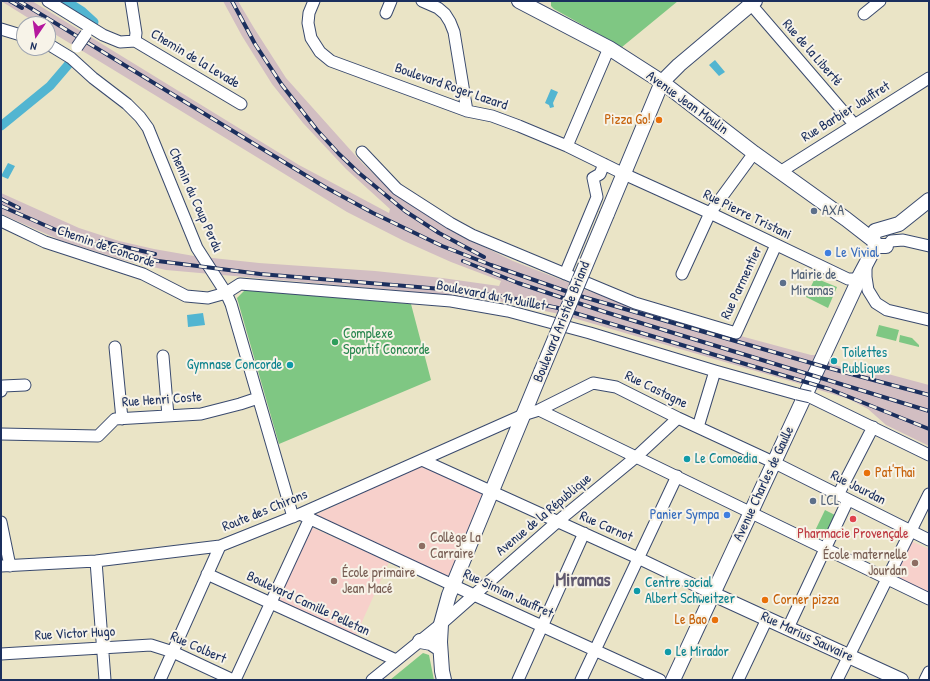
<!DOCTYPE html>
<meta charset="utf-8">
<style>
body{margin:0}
#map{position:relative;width:930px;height:681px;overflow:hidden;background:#eae4c6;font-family:"Patrick Hand",sans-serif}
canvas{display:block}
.frame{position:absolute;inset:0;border:2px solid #1b2f5e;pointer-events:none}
.north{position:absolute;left:16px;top:16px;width:40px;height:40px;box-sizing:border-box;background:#f7f3e8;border:1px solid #9fa5b1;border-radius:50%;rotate:193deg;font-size:11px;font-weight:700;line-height:16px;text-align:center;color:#1b2f5e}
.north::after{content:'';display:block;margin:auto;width:14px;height:18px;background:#b5179e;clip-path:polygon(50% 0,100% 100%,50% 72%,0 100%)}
</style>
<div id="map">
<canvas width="930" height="681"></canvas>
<div class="frame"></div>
<div class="north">N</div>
</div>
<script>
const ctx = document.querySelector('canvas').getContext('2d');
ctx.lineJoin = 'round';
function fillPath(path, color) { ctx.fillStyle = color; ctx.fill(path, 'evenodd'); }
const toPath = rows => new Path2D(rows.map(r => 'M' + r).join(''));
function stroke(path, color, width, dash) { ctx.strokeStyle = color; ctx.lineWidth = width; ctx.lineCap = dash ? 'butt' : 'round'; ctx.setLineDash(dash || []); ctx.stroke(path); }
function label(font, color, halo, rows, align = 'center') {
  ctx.font = font + ' "Patrick Hand",sans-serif'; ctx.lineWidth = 4; ctx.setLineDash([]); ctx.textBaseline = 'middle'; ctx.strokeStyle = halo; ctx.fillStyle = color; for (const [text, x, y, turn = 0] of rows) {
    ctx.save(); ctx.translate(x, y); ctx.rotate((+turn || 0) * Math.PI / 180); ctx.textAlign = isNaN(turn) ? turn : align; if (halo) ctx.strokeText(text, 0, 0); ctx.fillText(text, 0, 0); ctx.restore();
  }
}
const built = toPath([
 [423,465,483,492,448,577,315,515],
 [311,527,389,562,356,635,278,599],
 [911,541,929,549,929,595,893,577]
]);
const industrial = toPath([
 [1,1,32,1,299,165,389,213,390,209,346,169,303,123,272,84,242,36,223,1,238,1,254,28,286,78,363,164,396,195,462,236,513,261,572,284,559,314,503,302,460,296,166,270,123,260,60,240,1,214,1,193,79,228,119,241,154,249,194,256,259,263,375,271,442,278,499,286,501,281,451,262,404,241,347,212,48,30,48,24,38,24],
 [582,289,722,331,811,355,816,355,804,385,570,317],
 [829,358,831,363,835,365,845,368,847,363,929,385,929,446,886,425,868,409,849,399,816,389]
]);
const green = toPath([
 [551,1,678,1,622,47,554,9,551,6],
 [815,278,837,287,828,308,806,297],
 [245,290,411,304,431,380,279,444,237,298],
 [879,325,899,330,896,341,876,336],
 [900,335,912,338,919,345,919,347,899,342],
 [825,510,837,516,825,542,812,537],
 [423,653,429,655,434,680,390,680]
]);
const water = toPath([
 [715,60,725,72,719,76,709,65],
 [551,89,558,92,553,103,554,107,550,108,549,105,545,103],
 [8,163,15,166,8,179,1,176],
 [203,313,205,325,188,327,187,315]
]);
const canal = toPath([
 [66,1,82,11,94,22],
 [1,126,50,86,68,65]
]);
const minor = toPath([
 [48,1,103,35,120,42,135,41,241,104],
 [131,1,136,33,135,41],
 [314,1,309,13,308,23,311,38,320,52,331,61,467,111,492,116,519,126,567,146,624,174,710,213,848,279,858,279],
 [422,1,438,8,445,14,450,22,454,32,467,111],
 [748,1,854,124],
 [386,13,391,1],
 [864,14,880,1],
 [1,29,24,36],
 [48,44,71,58,93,78,127,104,140,117,148,128,197,248,226,293,231,304,293,517],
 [567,146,609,48],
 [362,152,397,189,450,223,472,235,635,303,736,333,776,245],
 [780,172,929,78],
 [1,221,45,242,143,274,186,296,208,298,226,293,240,284,451,301,508,311,590,333,715,371,797,394],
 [891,241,903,240,929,246],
 [866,265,866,277,868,290,876,303,887,310,929,320],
 [565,274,597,197,593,178,600,174,604,164],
 [682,274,710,213,754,153],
 [115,347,122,419],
 [163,356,168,416],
 [1,391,3,386,25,385],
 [810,397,929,455],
 [539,410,929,599],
 [698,427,715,371],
 [1,434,98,436,115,419,201,414,240,404,258,398],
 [422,460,638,558,713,594],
 [838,495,873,427],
 [300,514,474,595,660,680],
 [1,522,10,566],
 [96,561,105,680],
 [1,566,96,561,220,546,300,514,523,415,539,410,593,383,616,387,678,418,773,462,929,540],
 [207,574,396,660],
 [788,628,848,500],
 [1,654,151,645,173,652,233,680],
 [160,680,220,546],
 [235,680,310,518],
 [372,680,441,624,557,522,636,457,678,418],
 [518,680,584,533],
 [581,680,677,476],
 [738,680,767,619],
 [837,680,929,494],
 [925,680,929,672]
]);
const major = toPath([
 [519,1,609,48,662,82,754,153,846,219,873,240],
 [607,214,662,82,679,65,755,1],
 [886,246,878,246,874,242,873,237,875,231,899,224,929,200],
 [713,594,901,680],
 [420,641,431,643,440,649],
 [444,680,442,671,440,642,441,624,449,595,541,372],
 [673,680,855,288,858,279,876,245]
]);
const rail = toPath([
 [10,1,22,8],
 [19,1,325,187,373,213,442,246,491,265,580,296,825,367,929,395],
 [232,1,255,44,282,85,317,130,339,154,359,173,405,211,439,233,484,257],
 [1,199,19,208],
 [1,206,65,234,114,251,158,261,260,274,454,290,506,297,558,308,829,389,929,429],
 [100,241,155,254],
 [463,261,518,283,605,312,929,411]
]);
const minorBridge = toPath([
 [77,47,86,34],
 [797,394,810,397]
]);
const majorBridge = toPath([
 [541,372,607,214]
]);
const markers = [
 [659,120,4,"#e8710a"],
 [814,211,4,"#5c6f8a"],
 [828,253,4,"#3f7fe0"],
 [783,283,4,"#5c6f8a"],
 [335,342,4,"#2e9e5b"],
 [834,361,4,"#0f9aa8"],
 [290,365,4,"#0f9aa8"],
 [687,459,4,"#0f9aa8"],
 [867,473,4,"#e8710a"],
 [813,501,4,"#5c6f8a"],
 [727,515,4,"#3f7fe0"],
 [853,519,4,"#e0444e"],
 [422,546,4,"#8d6e63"],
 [915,563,4,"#8d6e63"],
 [334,581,4,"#8d6e63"],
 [637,591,4,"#0f9aa8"],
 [765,600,4,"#e8710a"],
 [715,620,4,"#e8710a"],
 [668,652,4,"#0f9aa8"]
];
const streetNames = [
 ["Rue de la Liberté",812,53,49],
 ["Chemin de la Levade",195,59,31],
 ["Boulevard Roger Lazard",451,87,19],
 ["Avenue Jean Moulin",687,103,36],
 ["Rue Barbier Jauffret",846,112,-32],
 ["Chemin du Coup Perdu",195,200,66],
 ["Rue Pierre Tristani",747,215,26],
 ["Chemin de Concorde",106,247,19],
 ["Rue Parmentier",742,283,-65],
 ["Boulevard du 14 Juillet",491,296,11],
 ["Boulevard Aristide Briand",562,322,-68],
 ["Rue Castagne",656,390,26],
 ["Rue Henri Coste",162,400,-4],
 ["Avenue Charles de Gaulle",764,484,-65],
 ["Rue Jourdan",858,488,27],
 ["Route des Chirons",265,511,-22],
 ["Avenue de la République",544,515,-40],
 ["Rue Carnot",606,527,24],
 ["Rue Simian Jauffret",508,594,25],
 ["Boulevard Camille Pelletan",308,604,25],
 ["Rue Victor Hugo",75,634,-3],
 ["Rue Marius Sauvaire",807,637,25],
 ["Rue Colbert",198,648,24]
];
const foodNames = [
 ["Pizza Go!",651,120],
 ["Pat'Thai",875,473,"left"],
 ["Corner pizza",773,600,"left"],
 ["Le Bao",707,620]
];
const serviceNames = [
 ["AXA",822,211],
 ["Mairie de",791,275],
 ["Miramas",791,291],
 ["LCL",821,501]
];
const shopNames = [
 ["Le Vivial",836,253],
 ["Panier Sympa",719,515,"right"]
];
const leisureNames = [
 ["Complexe",343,334],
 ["Sportif Concorde",343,350]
];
const cultureNames = [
 ["Toilettes",842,353],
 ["Publiques",842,369],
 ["Gymnase Concorde",282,365,"right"],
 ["Le Comoedia",695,459],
 ["Centre social",645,583],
 ["Albert Schweitzer",645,599],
 ["Le Mirador",676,652]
];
const healthNames = [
 ["Pharmacie Provençale",853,534]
];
const educationNames = [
 ["Collège La",430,538],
 ["Carraire",430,554],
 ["École maternelle",907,555,"right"],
 ["Jourdan",907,571,"right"],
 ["École primaire",342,573],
 ["Jean Macé",342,589]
];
const districtNames = [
 ["Miramas",583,581]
];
fillPath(built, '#f7d0cb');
fillPath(industrial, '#d2bec2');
fillPath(green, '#7fc783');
fillPath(water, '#52b5d1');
stroke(canal, '#52b5d1', 9);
stroke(minor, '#3a4a6e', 13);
stroke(major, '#3a4a6e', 16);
stroke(minor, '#fff', 11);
stroke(major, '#fff', 14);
stroke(rail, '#1b2f5e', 4);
stroke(rail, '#f7f3e8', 2.5, [8]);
stroke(minorBridge, '#3a4a6e', 13, []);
stroke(majorBridge, '#3a4a6e', 16, []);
stroke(minorBridge, '#fff', 11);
stroke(majorBridge, '#fff', 14);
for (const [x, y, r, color] of markers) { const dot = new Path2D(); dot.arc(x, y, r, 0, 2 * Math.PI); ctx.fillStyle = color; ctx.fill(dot); stroke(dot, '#f7f3e8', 1.5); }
label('14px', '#1b2f5e', '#f7f3e8', streetNames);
label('14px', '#c56008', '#f7f3e8', foodNames, 'right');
label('14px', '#4e5e75', '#f7f3e8', serviceNames, 'left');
label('14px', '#366cbe', '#f7f3e8', shopNames, 'left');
label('14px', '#27864d', '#f7f3e8', leisureNames, 'left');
label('14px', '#0d838f', '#f7f3e8', cultureNames, 'left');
label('14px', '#be3a42', '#f7f3e8', healthNames);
label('14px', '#785e54', '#f7f3e8', educationNames, 'left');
label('bold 18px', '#615a70', '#f7f3e8', districtNames);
</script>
